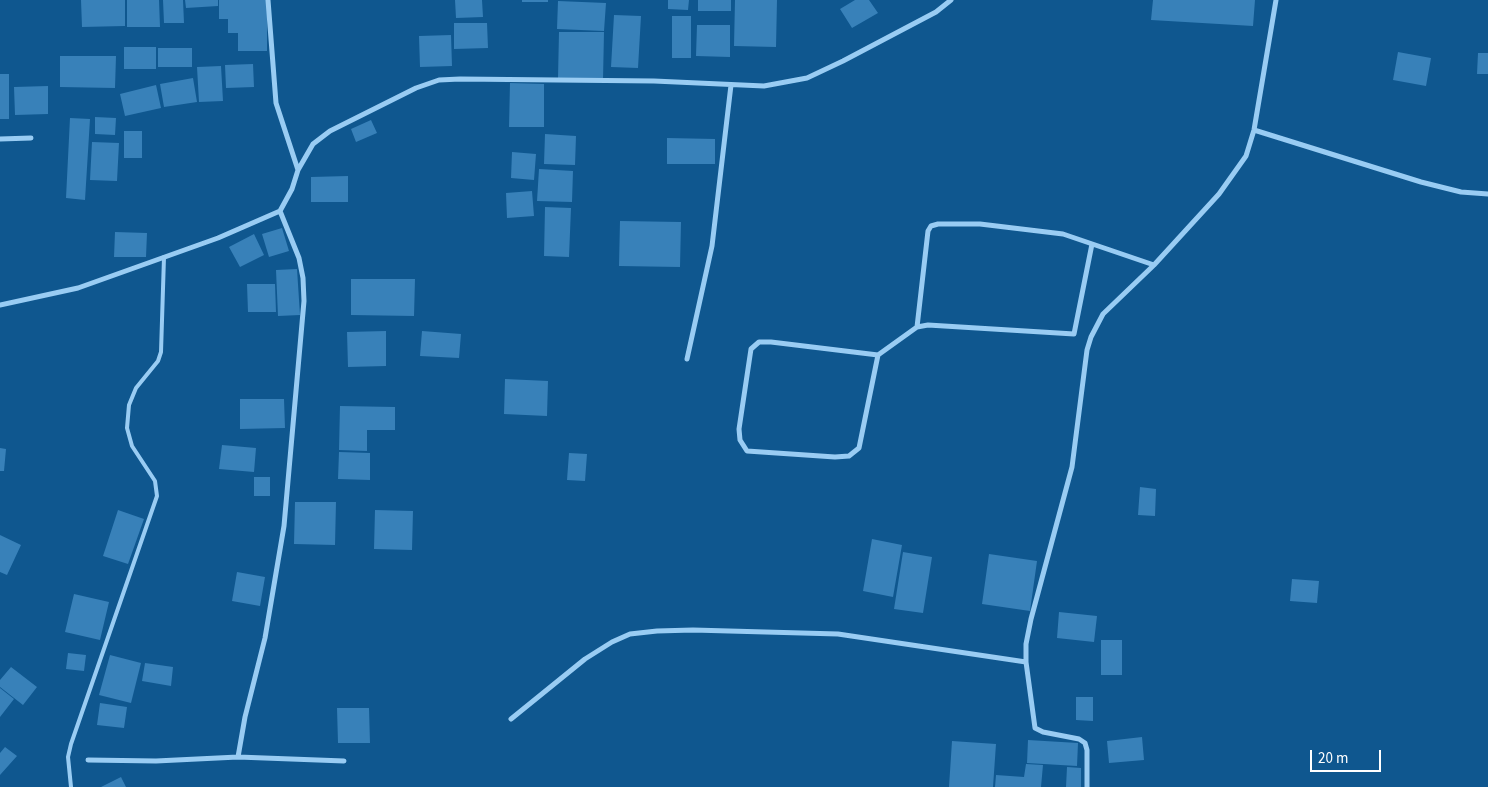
<!DOCTYPE html>
<style>
body{margin:0}
#map{position:relative;width:1488px;height:787px;overflow:hidden;background:#0f578f;font-family:"Source Sans 3",sans-serif}
canvas{display:block}
.scale{position:absolute;left:1310px;top:750px;width:71px;height:22px;box-sizing:border-box;border:2px solid #fff;border-top:0;padding-left:6px;font-size:15px;line-height:18px;white-space:nowrap;color:#fff;-webkit-text-stroke:4px #0f578f;paint-order:stroke}
</style>
<div id="map">
<canvas width="1488" height="787"></canvas>
<div class="scale">20 m</div>
</div>
<script>
const ctx = document.querySelector('canvas').getContext('2d');
ctx.lineJoin = 'round';
function fillPath(path, color) { ctx.fillStyle = color; ctx.fill(path, 'evenodd'); }
const toPath = rows => new Path2D(rows.map(r => 'M' + r).join(''));
function stroke(path, color, width, dash) { ctx.strokeStyle = color; ctx.lineWidth = width; ctx.lineCap = dash ? 'butt' : 'round'; ctx.setLineDash(dash || []); ctx.stroke(path); }
const building = toPath([
 [81,0,125,0,125,26,82,27],
 [127,0,159,0,160,27,127,27],
 [163,0,183,0,184,23,164,23],
 [185,0,218,0,218,6,186,8],
 [219,0,267,0,267,51,238,51,238,33,228,33,228,19,219,19],
 [455,0,482,0,483,17,456,18],
 [522,0,548,0,548,2,522,2],
 [668,0,689,0,688,10,668,9],
 [698,0,731,0,731,11,698,11],
 [735,0,777,0,776,47,734,46],
 [855,0,869,0,878,13,852,28,840,9],
 [1153,0,1255,0,1253,26,1151,20],
 [558,1,606,3,604,31,557,29],
 [614,15,641,16,638,68,611,67],
 [672,16,691,16,691,58,672,58],
 [454,23,487,23,488,48,454,49],
 [697,25,730,25,730,57,696,56],
 [559,32,604,32,603,80,558,78],
 [451,35,452,66,420,67,419,36],
 [124,47,156,47,156,69,124,69],
 [158,48,192,48,192,67,158,67],
 [1398,52,1431,58,1426,86,1393,80],
 [1478,53,1488,53,1488,74,1477,74],
 [60,56,116,56,115,88,60,87],
 [253,64,254,87,226,88,225,65],
 [221,66,223,101,199,102,197,67],
 [0,74,9,74,9,119,0,119],
 [193,78,197,102,164,107,160,84],
 [510,83,544,84,544,127,509,127],
 [156,85,161,108,125,116,120,94],
 [48,86,48,114,15,115,14,87],
 [95,117,116,118,115,135,95,134],
 [70,118,90,119,85,200,66,198],
 [371,120,377,133,356,142,351,129],
 [124,131,142,131,142,158,124,158],
 [545,134,576,136,575,165,544,164],
 [667,138,715,139,715,164,667,164],
 [92,142,119,143,117,181,90,180],
 [512,152,536,154,534,180,511,178],
 [539,169,573,171,572,202,537,201],
 [348,176,348,202,311,202,311,177],
 [532,191,534,216,507,218,506,193],
 [545,207,571,208,569,257,544,256],
 [620,221,681,222,680,267,619,266],
 [282,228,289,251,269,257,262,234],
 [115,232,147,233,146,257,114,257],
 [254,234,264,255,240,267,229,247],
 [297,269,300,315,278,316,276,270],
 [351,279,415,279,414,316,351,315],
 [247,284,275,284,276,312,248,312],
 [386,331,386,366,348,367,347,332],
 [422,331,461,334,459,358,420,356],
 [505,379,548,381,547,416,504,414],
 [240,399,284,399,285,428,240,429],
 [340,406,395,407,395,430,367,430,367,451,339,450],
 [222,445,256,448,254,472,219,469],
 [0,448,6,449,4,471,0,471],
 [339,452,370,453,370,480,338,479],
 [569,453,587,454,585,481,567,480],
 [254,477,270,477,270,496,254,496],
 [1140,487,1156,489,1155,516,1138,515],
 [295,502,336,502,335,545,294,544],
 [118,510,144,519,128,564,103,556],
 [375,510,413,511,412,550,374,549],
 [0,535,21,545,7,575,0,572],
 [872,539,902,545,893,597,863,591],
 [903,552,932,557,923,613,894,609],
 [989,554,1037,561,1030,611,982,604],
 [237,572,265,577,260,606,232,601],
 [1292,579,1319,581,1317,603,1290,601],
 [74,594,109,602,100,640,65,632],
 [1059,612,1097,616,1094,642,1057,638],
 [1101,640,1122,640,1122,675,1101,675],
 [68,653,86,655,84,671,66,669],
 [110,655,141,663,131,703,99,695],
 [145,663,173,667,171,686,142,681],
 [11,667,37,687,23,705,0,687,0,680],
 [0,688,14,699,0,717],
 [1076,697,1093,697,1093,721,1076,720],
 [100,703,127,707,124,728,97,725],
 [337,708,369,708,370,743,338,743],
 [1142,737,1144,760,1109,763,1107,741],
 [1028,740,1078,743,1077,766,1027,763],
 [952,741,996,744,993,787,949,787],
 [5,747,17,756,0,775,0,753],
 [1026,764,1043,765,1041,787,995,787,996,775,1024,777],
 [1067,767,1081,768,1081,787,1066,787],
 [121,777,126,787,101,787]
]);
const lane = toPath([
 [71,787,68,757,71,744,157,496,155,481,132,446,127,428,129,405,136,388,158,361,161,352,164,257]
]);
const street = toPath([
 [268,0,276,103,298,170],
 [1254,130,1421,182,1461,192,1488,194],
 [0,139,31,138],
 [0,305,78,288,218,238,280,211,292,189,298,170,313,144,330,131,416,88,439,80,460,79,654,81,764,86,807,78,843,61,936,12,951,0],
 [917,327,928,231,931,226,938,224,980,224,1063,234,1154,265],
 [878,355,771,342,759,342,751,349,739,429,740,440,747,451,835,457,849,456,859,448,878,355,917,327,928,325,1074,334,1092,244],
 [687,359,712,246,731,85],
 [511,719,585,659,612,642,630,634,657,631,693,630,838,634,1026,662],
 [238,757,245,717,265,638,284,526,304,301,303,278,299,258,280,211],
 [88,760,156,761,238,757,344,761],
 [1087,787,1087,750,1085,743,1079,739,1043,732,1035,728,1026,662,1026,644,1031,619,1072,467,1087,350,1091,337,1103,314,1154,265,1219,194,1246,156,1254,130,1276,0]
]);
fillPath(building, '#3881b9');
stroke(lane, '#99ccf3', 4);
stroke(street, '#99ccf3', 5);
</script>
